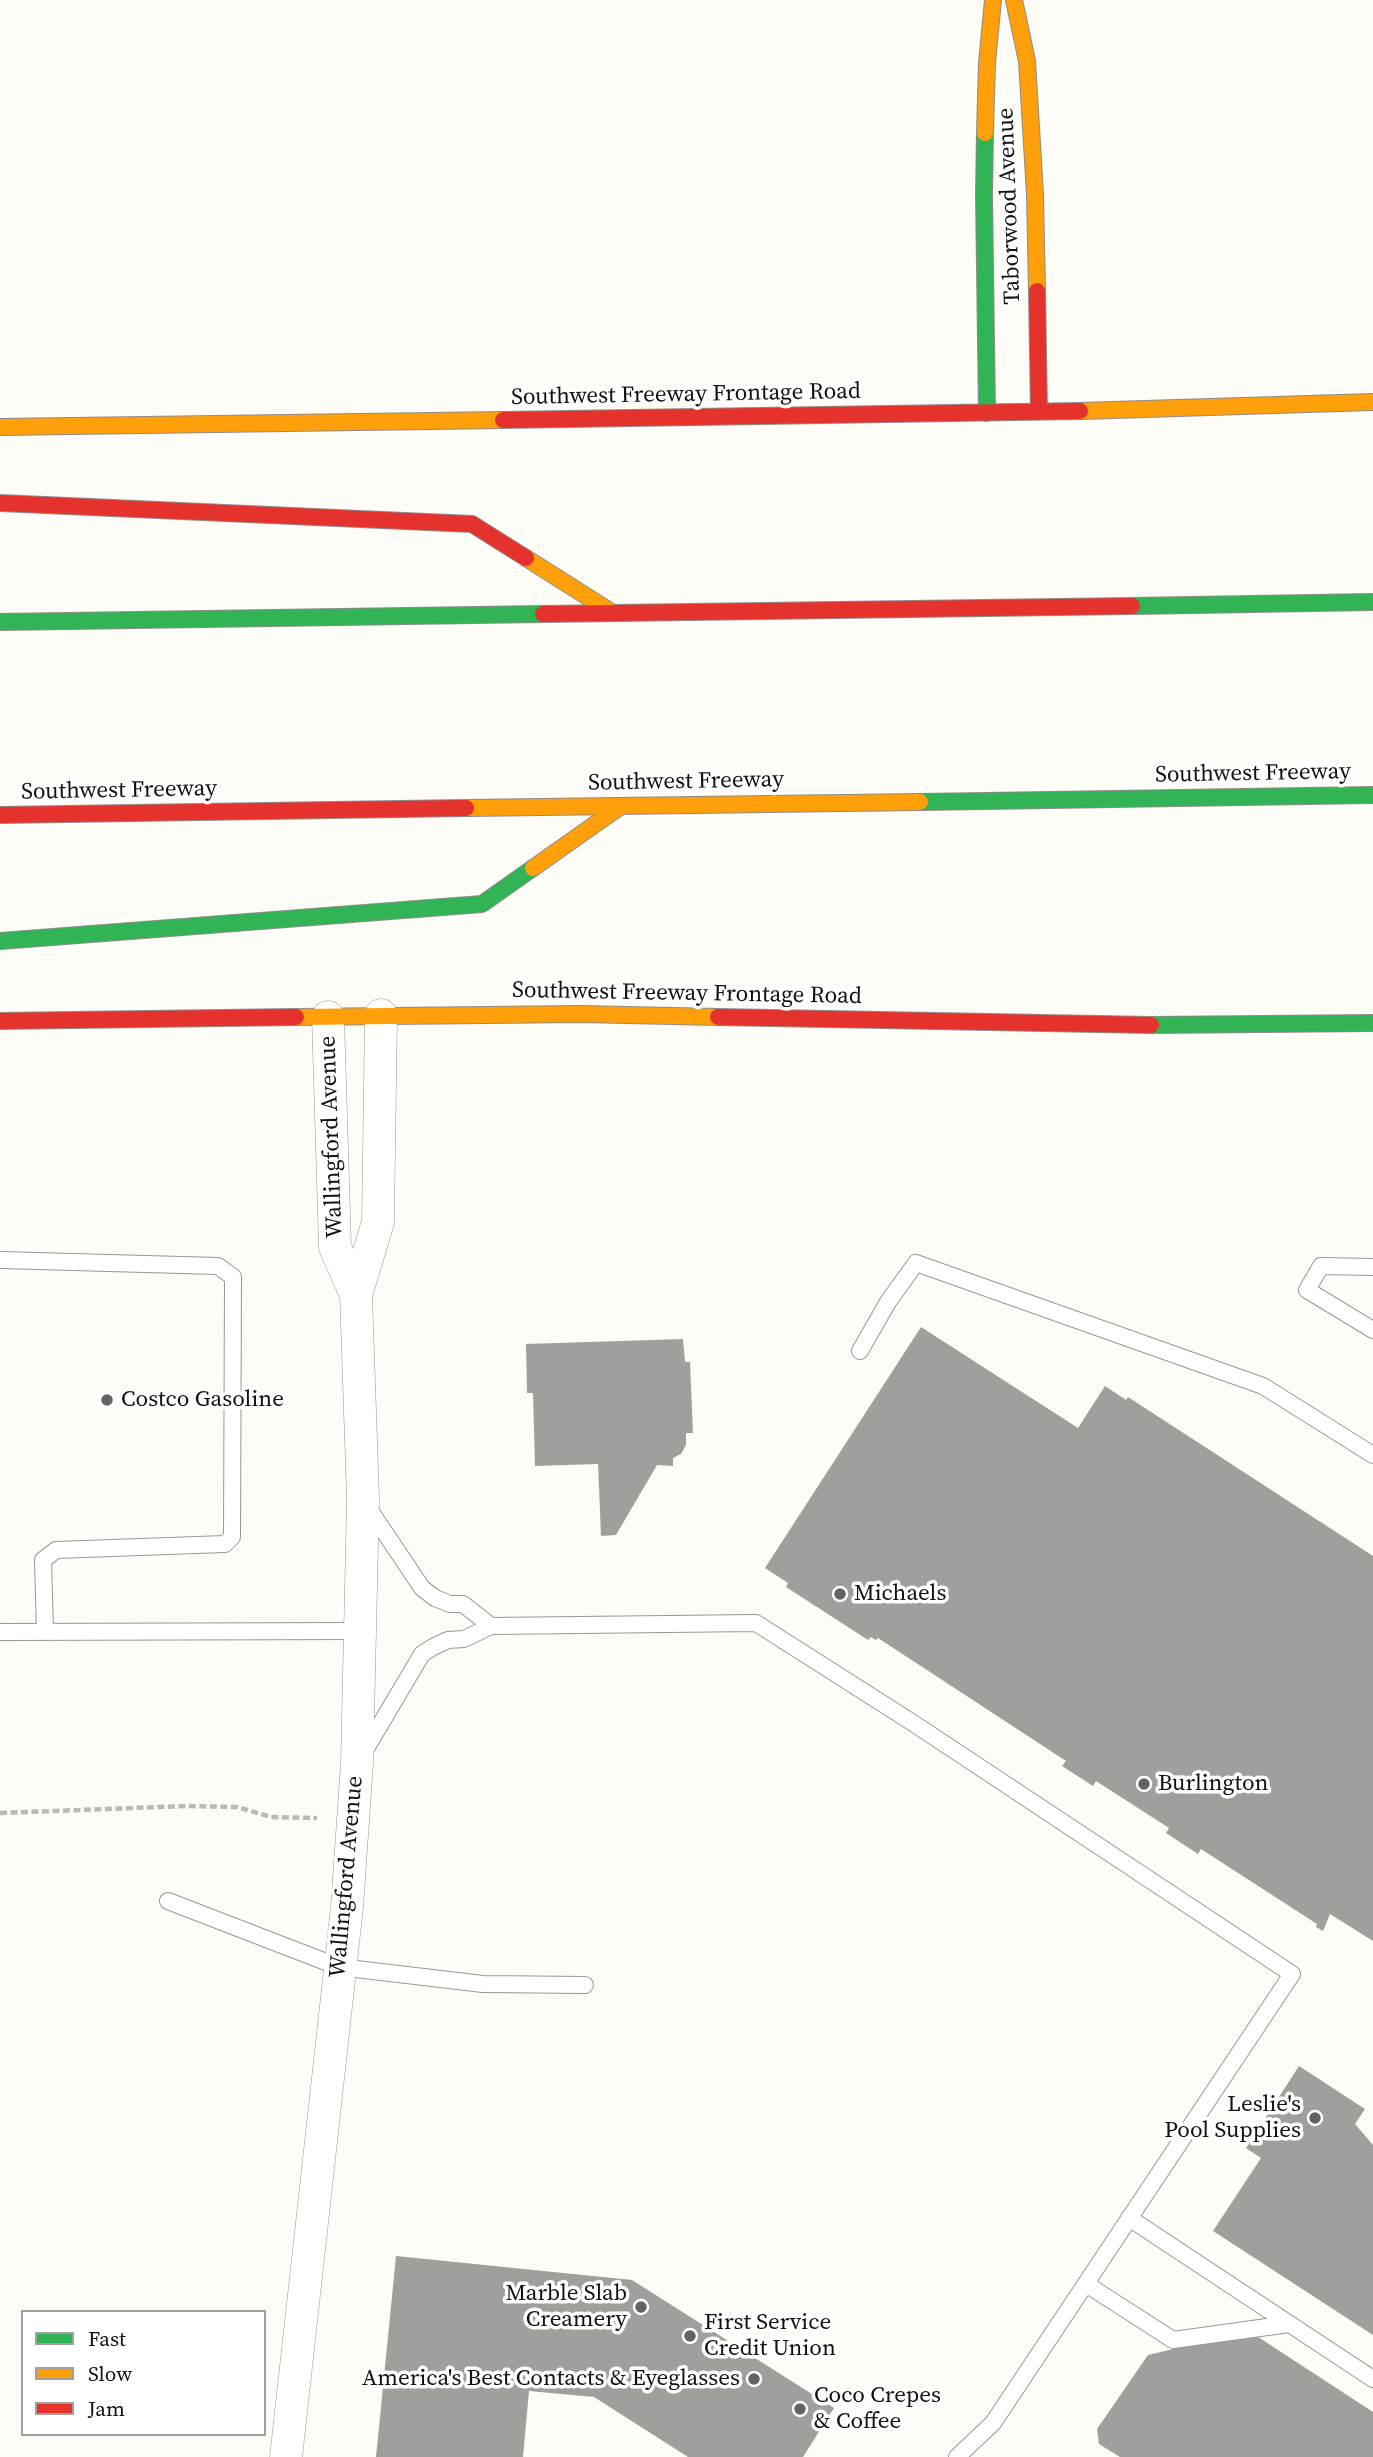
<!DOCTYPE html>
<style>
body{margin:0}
#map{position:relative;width:1373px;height:2457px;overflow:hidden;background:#fdfcf7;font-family:"Source Serif 4",serif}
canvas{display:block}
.legend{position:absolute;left:21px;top:2310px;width:245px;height:126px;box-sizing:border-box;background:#fff;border:2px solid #a0a0a0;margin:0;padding:9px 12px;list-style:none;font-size:21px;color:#111}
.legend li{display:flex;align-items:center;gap:14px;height:35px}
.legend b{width:35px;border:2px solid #a0a0a0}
</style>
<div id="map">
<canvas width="1373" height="2457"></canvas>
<ul class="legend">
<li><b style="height:9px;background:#30b455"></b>Fast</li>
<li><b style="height:9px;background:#ff9f0a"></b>Slow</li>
<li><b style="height:9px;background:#e5322d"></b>Jam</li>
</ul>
</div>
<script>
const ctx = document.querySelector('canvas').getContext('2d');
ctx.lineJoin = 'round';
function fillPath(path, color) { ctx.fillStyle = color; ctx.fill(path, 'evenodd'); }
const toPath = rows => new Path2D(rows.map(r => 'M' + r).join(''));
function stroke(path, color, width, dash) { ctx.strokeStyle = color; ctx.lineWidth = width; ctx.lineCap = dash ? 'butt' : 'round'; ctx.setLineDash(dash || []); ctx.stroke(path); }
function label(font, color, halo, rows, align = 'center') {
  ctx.font = font + ' "Source Serif 4",serif'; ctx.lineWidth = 7; ctx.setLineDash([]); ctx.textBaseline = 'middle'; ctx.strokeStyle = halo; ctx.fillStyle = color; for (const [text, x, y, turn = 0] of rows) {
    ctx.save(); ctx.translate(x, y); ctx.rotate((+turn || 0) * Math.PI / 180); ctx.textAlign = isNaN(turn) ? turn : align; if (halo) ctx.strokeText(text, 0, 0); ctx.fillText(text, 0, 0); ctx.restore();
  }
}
const building = toPath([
 [921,1327,1078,1428,1105,1386,1126,1400,1128,1397,1373,1556,1373,1941,1330,1914,1323,1931,1316,1927,1317,1924,1201,1849,1198,1854,1166,1833,1169,1828,1096,1781,1093,1786,1062,1766,1066,1761,878,1638,876,1640,871,1637,868,1640,786,1587,788,1583,765,1568],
 [683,1339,685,1362,690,1362,693,1433,686,1433,686,1445,681,1454,673,1458,673,1466,657,1465,616,1535,601,1536,598,1464,535,1466,533,1393,527,1393,526,1344],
 [1299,2066,1365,2109,1355,2124,1373,2145,1373,2335,1213,2231,1261,2158,1246,2148],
 [396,2256,632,2280,834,2408,803,2457,688,2457,594,2397,529,2391,523,2457,376,2457],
 [1249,2331,1373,2412,1373,2457,1120,2457,1099,2444,1097,2429,1148,2355]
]);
const path = toPath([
 [0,1813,186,1806,237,1807,271,1817,317,1818]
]);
const lane = toPath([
 [0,1260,218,1266,233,1277,232,1537,225,1544,56,1550,43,1560,45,1632],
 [1373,1267,1321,1266,1307,1290,1373,1330],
 [860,1351,888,1302,916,1263,1263,1386,1373,1455],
 [367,1506,422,1588,435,1598,450,1604,463,1604,491,1626],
 [0,1632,361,1631],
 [364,1752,422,1654,433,1647,448,1640,464,1639,491,1626,756,1623,913,1723,1292,1974,993,2423,957,2457],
 [168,1901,339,1967,483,1984,585,1985],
 [1129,2218,1373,2379],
 [1086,2284,1173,2340,1289,2324]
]);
const street = toPath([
 [328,1017,335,1247,356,1295],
 [286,2457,347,1907,357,1763,363,1499,356,1295,378,1222,381,1015]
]);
const fast = toPath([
 [985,133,984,195,987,413],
 [1132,606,1373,602],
 [0,622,543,614],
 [920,802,1373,795],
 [0,941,482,904,533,868],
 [1151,1025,1373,1023]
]);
const slow = toPath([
 [1014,0,1027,61,1035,194,1037,291],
 [985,133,987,63,993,0],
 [1080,411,1373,402],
 [0,427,503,420],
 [526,558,613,613],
 [466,808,920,802],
 [533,868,621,806],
 [296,1017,581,1014,718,1017]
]);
const jam = toPath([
 [1037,291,1039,412],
 [503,420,1080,411],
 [0,503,472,524,526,558],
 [543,614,1132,606],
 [0,815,466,808],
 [718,1017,1151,1025],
 [0,1021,296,1017]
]);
const markers = [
 [107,1400,7,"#646362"],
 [840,1594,7,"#646362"],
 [1144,1784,7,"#646362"],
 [1315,2118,7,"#646362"],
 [641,2307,7,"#646362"],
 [690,2336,7,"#646362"],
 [754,2379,7,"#646362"],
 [800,2409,7,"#646362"]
];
const streetNames = [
 ["Taborwood Avenue",1010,206,-92],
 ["Southwest Freeway Frontage Road",686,395,-1],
 ["Southwest Freeway",1253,774,-1],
 ["Southwest Freeway",686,782,-1],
 ["Southwest Freeway",119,791,-1],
 ["Southwest Freeway Frontage Road",687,994,1],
 ["Wallingford Avenue",332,1137,-92],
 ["Wallingford Avenue",347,1877,-85]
];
const poiNames = [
 ["Costco Gasoline",121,1400],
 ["Michaels",854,1594],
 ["Burlington",1158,1784],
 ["Leslie's",1301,2105,"right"],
 ["Pool Supplies",1301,2131,"right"],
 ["Marble Slab",627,2294,"right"],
 ["Creamery",627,2320,"right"],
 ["First Service",704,2323],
 ["Credit Union",704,2349],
 ["America's Best Contacts & Eyeglasses",740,2379,"right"],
 ["Coco Crepes",814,2396],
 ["& Coffee",814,2422]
];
fillPath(building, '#a19f9c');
stroke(lane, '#979795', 18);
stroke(street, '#979795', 33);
stroke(fast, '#8e8d8b', 18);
stroke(slow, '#8e8d8b', 18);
stroke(jam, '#8e8d8b', 18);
stroke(path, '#b9b9b8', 4.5, [7, 3.5]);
stroke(lane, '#fffffe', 16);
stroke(street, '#fffffe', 32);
stroke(fast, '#30b455', 16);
stroke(slow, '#ff9f0a', 16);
stroke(jam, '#e5322d', 16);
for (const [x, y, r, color] of markers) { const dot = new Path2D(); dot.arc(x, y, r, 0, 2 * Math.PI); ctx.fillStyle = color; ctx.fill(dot); stroke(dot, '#fff', 2.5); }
label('23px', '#111', '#fff', streetNames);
label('23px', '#111', '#fff', poiNames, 'left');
</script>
